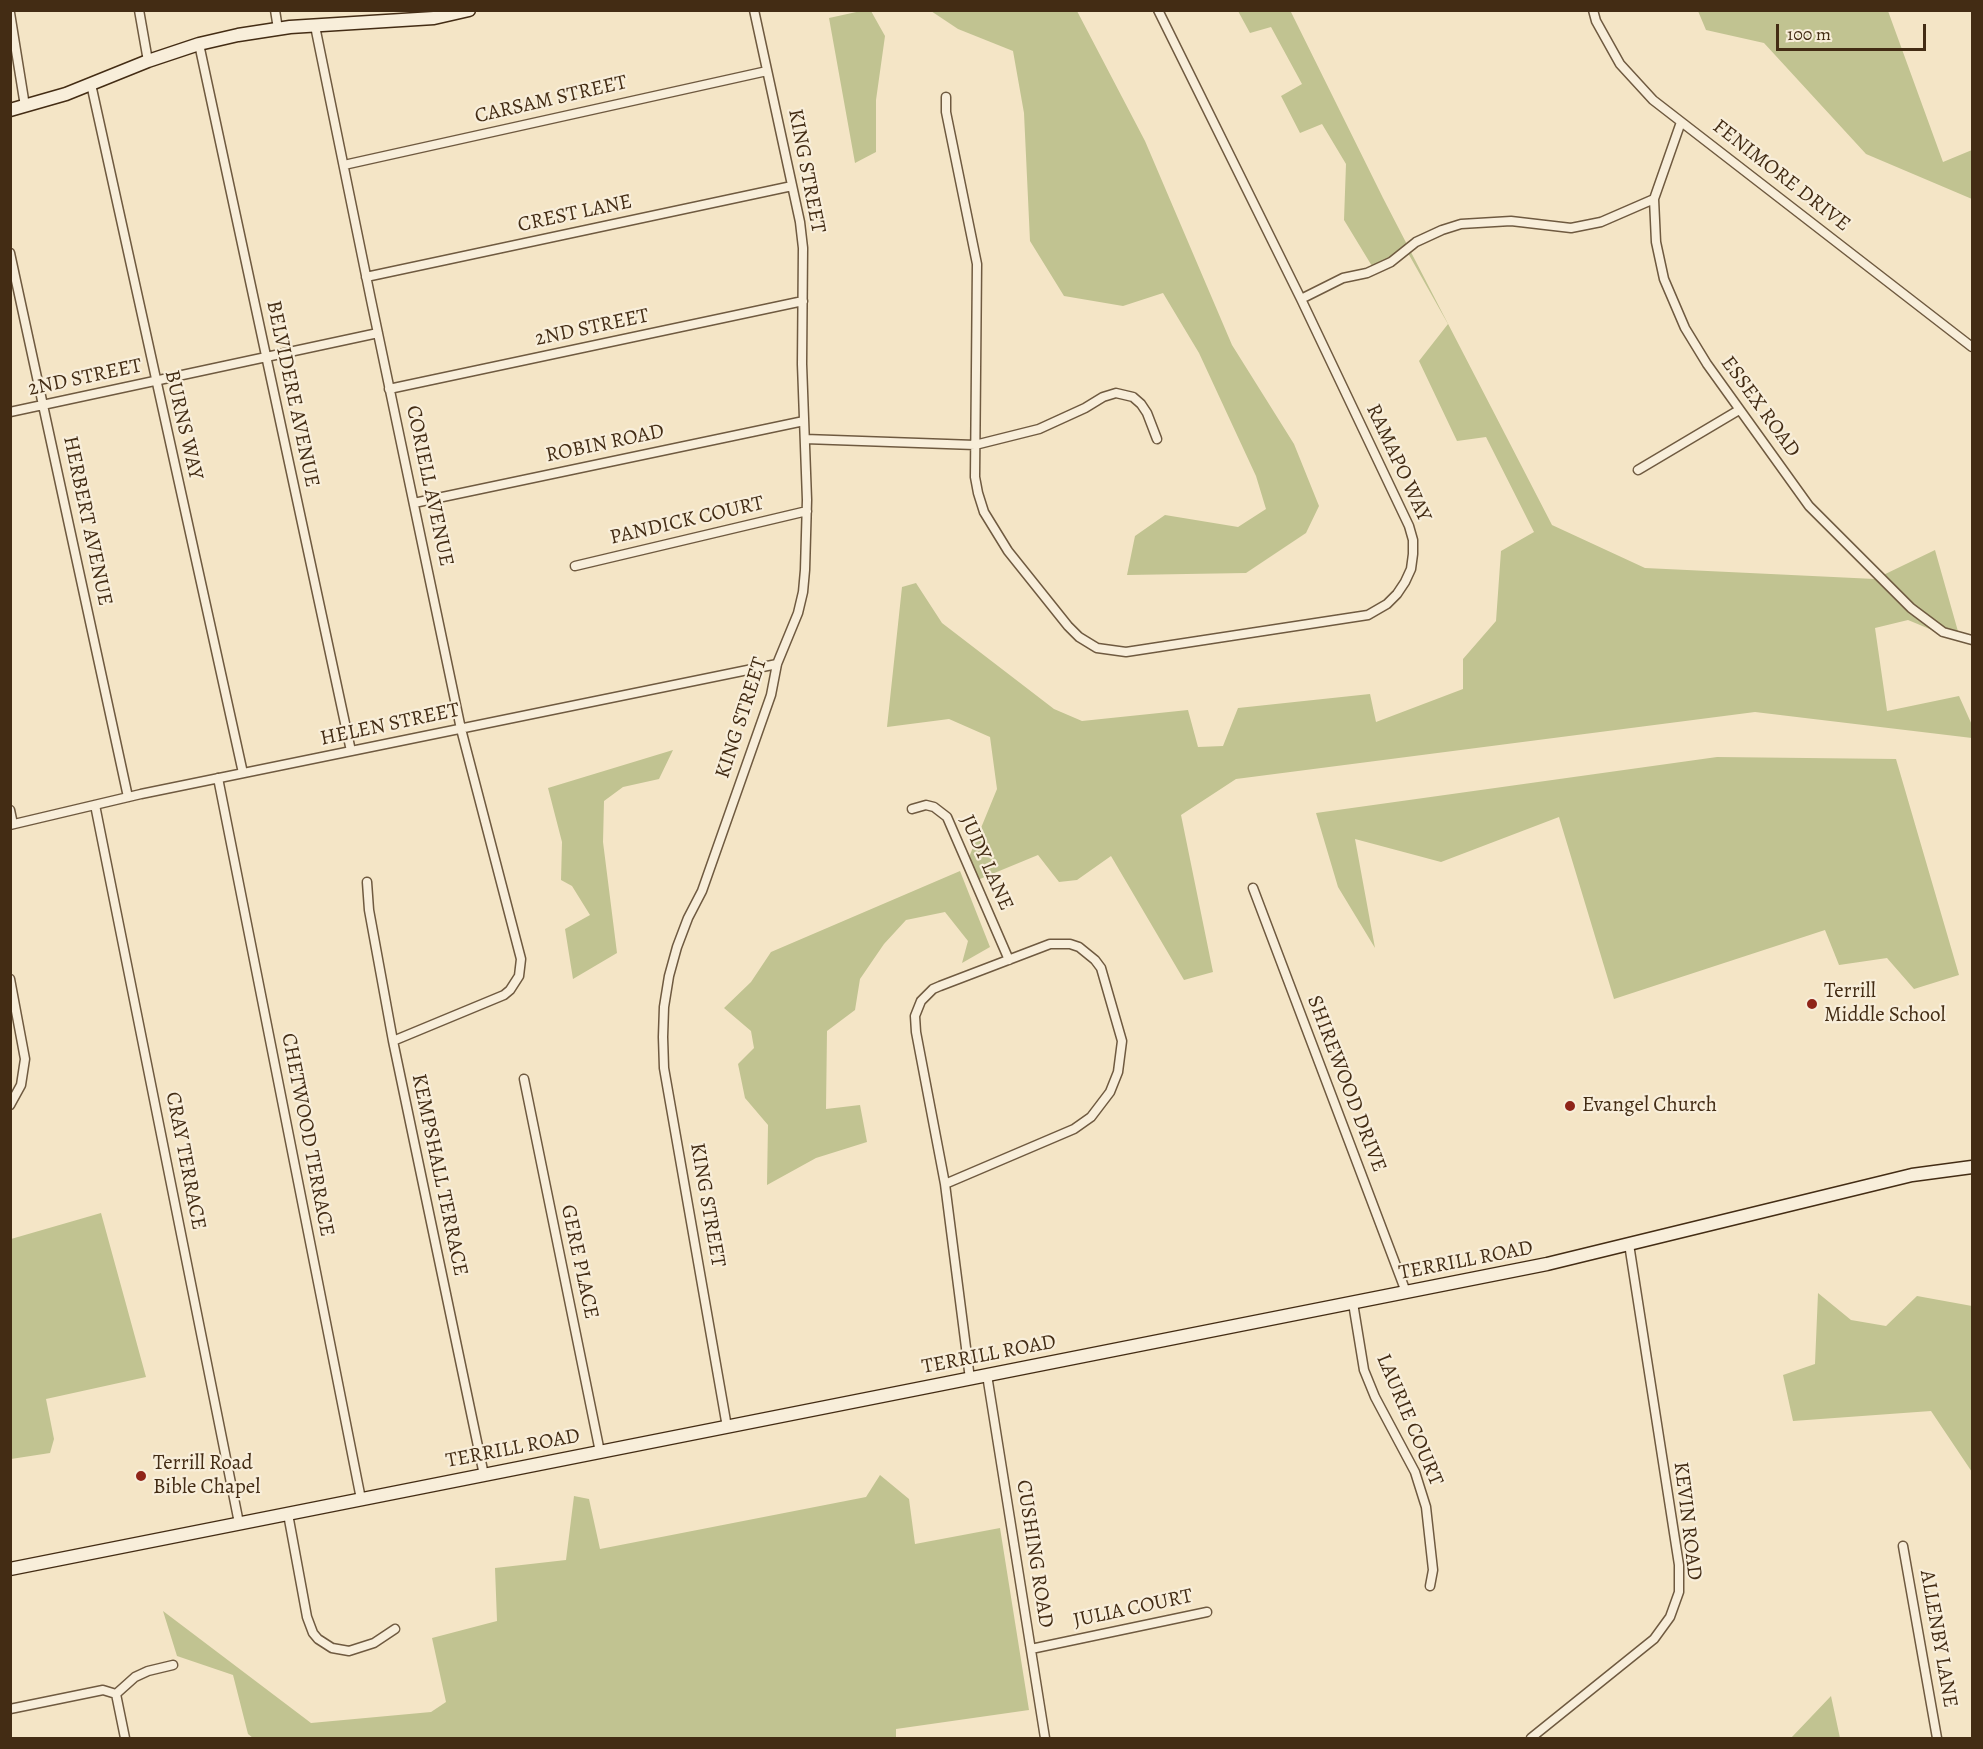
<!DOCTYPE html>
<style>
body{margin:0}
#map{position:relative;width:1983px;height:1749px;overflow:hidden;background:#f4e5c6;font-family:Alegreya,serif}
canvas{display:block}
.frame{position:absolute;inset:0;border:12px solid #432c14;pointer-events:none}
.scale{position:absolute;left:1776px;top:24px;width:150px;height:27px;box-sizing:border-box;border:3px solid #432c14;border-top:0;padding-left:8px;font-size:18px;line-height:21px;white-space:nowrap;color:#432c14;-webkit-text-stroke:4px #f8eeda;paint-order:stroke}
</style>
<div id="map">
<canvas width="1983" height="1749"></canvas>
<div class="frame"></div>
<div class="scale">100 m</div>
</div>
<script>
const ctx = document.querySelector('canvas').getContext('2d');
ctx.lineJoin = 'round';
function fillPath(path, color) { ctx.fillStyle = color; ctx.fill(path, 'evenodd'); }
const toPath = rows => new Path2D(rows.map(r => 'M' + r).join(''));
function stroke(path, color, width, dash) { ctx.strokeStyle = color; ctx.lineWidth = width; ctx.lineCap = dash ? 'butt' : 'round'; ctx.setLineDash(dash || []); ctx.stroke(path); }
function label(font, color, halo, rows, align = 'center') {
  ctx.font = font + ' Alegreya,serif'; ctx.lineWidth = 4.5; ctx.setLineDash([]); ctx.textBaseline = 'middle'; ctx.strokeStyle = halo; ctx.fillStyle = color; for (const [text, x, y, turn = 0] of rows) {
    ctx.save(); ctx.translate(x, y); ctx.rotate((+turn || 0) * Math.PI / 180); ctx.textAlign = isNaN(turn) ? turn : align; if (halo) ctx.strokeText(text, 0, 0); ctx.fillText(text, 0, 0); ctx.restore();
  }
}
const green = toPath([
 [1290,10,1383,198,1552,525,1645,568,1875,579,1935,550,1961,642,1908,620,1875,628,1887,711,1959,696,1972,725,1972,738,1755,712,1236,779,1181,815,1213,972,1184,980,1111,856,1077,880,1059,882,1038,855,975,881,967,862,997,789,990,737,949,719,887,727,902,587,916,583,942,623,1054,709,1082,721,1188,710,1198,747,1223,746,1238,708,1370,694,1376,722,1463,689,1463,659,1496,621,1501,551,1534,532,1486,437,1457,441,1419,361,1448,324,1408,253,1375,271,1344,220,1346,164,1322,124,1300,133,1281,96,1302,84,1271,27,1250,33,1238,11],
 [861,11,871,11,885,36,876,100,876,152,855,163,829,18],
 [931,11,1077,11,1145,141,1232,345,1294,444,1319,506,1306,533,1246,573,1127,575,1135,536,1165,515,1238,527,1266,509,1256,476,1199,353,1163,293,1123,306,1064,296,1030,241,1024,113,1013,51,958,29],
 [1698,11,1888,11,1943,162,1972,150,1972,199,1866,154,1764,43,1706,30],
 [673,750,659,779,623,787,604,801,603,842,617,953,573,979,565,929,590,915,572,886,561,880,562,842,548,788],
 [1717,757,1896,759,1959,975,1914,989,1887,958,1839,965,1825,930,1614,999,1559,817,1441,862,1355,839,1375,948,1338,887,1316,813],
 [960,871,990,947,962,963,968,941,945,912,906,920,884,944,860,979,855,1010,827,1031,826,1109,860,1105,867,1142,816,1158,767,1185,768,1125,745,1098,738,1064,754,1048,751,1031,724,1008,751,982,771,952],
 [101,1213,146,1377,46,1399,54,1439,50,1453,11,1459,11,1239],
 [1818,1293,1851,1320,1886,1326,1917,1296,1972,1306,1972,1472,1931,1411,1793,1421,1783,1375,1815,1364],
 [880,1475,909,1499,915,1544,1000,1528,1029,1710,896,1729,896,1738,253,1738,248,1734,233,1675,177,1656,163,1611,311,1723,431,1712,446,1702,432,1638,497,1621,495,1568,566,1560,574,1496,589,1499,600,1549,866,1497],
 [1831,1696,1840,1738,1791,1738]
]);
const street = toPath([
 [139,10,148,61],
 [275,10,278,29],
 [1593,10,1596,21,1620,64,1653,100,1972,347],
 [10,13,25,106],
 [315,26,371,300,461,729,521,959,519,976,510,990,504,995,393,1041],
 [199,44,351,751],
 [91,84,243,773],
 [946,97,946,112,977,264,975,477,978,493,984,512,1008,551,1068,626,1079,637,1097,648,1126,652,1368,615,1387,604,1397,594,1405,582,1411,569,1413,554,1413,540,1409,526,1301,299,1158,10],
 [1681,122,1654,199,1656,242,1664,279,1685,328,1707,364,1809,506,1911,608,1943,632,1972,640],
 [344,165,767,71],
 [10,253,128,797],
 [366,277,792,186],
 [1301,299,1343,278,1367,273,1391,262,1416,242,1442,230,1461,224,1511,221,1571,228,1601,222,1654,199],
 [389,389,803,301],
 [10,412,378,333],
 [805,439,975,445,1039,429,1085,408,1103,397,1116,393,1133,397,1141,404,1147,413,1157,439],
 [1638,470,1739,410],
 [414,503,804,421],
 [575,566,807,511],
 [218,778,361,1499],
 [95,805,239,1523],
 [912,809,926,805,934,807,947,817,1009,960],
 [10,810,13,824],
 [10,825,141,794,777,664],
 [367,882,369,910,393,1041,484,1475],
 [1253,888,1406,1292],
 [10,979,25,1059,21,1085,10,1105],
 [524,1079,600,1452],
 [945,1184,1074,1129,1091,1117,1110,1092,1118,1072,1122,1041,1101,968,1095,960,1079,947,1070,944,1050,944,940,986,933,989,921,1001,915,1016,916,1032,945,1184,970,1379],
 [1353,1303,1364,1370,1375,1397,1415,1472,1426,1507,1433,1570,1430,1586],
 [987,1375,1045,1738],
 [727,1427,664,1068,663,1037,664,1007,669,976,677,947,688,918,702,891,771,695,777,664,798,613,803,592,805,570,807,500,802,364,803,248,800,222,754,10],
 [288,1514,307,1617,313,1633,318,1639,332,1648,349,1651,374,1643,395,1629],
 [1903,1546,1937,1738],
 [1031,1649,1207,1612],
 [116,1694,125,1738],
 [10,1709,103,1690,116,1694,135,1677,148,1671,173,1665],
 [1531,1738,1654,1639,1670,1617,1679,1592,1679,1565,1629,1244]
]);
const secondary = toPath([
 [10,110,66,94,148,61,199,44,238,35,290,27,434,18,469,10],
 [10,1569,1547,1264,1912,1175,1972,1167]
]);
const markers = [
 [1812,1004,6,"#8f2418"],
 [1570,1106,6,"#8f2418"],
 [141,1476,6,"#8f2418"]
];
const streetNames = [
 ["CARSAM STREET",551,100,-13],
 ["KING STREET",806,171,79],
 ["FENIMORE DRIVE",1781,176,38],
 ["CREST LANE",575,214,-12],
 ["2ND STREET",592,328,-12],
 ["2ND STREET",85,378,-12],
 ["BELVIDERE AVENUE",292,394,78],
 ["ESSEX ROAD",1760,407,54],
 ["BURNS WAY",183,425,77],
 ["ROBIN ROAD",605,444,-12],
 ["RAMAPO WAY",1398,463,65],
 ["CORIELL AVENUE",429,486,78],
 ["HERBERT AVENUE",87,521,78],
 ["PANDICK COURT",687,521,-13],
 ["KING STREET",742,718,-72],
 ["HELEN STREET",390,725,-12],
 ["JUDY LANE",986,863,66],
 ["SHIREWOOD DRIVE",1346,1084,69],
 ["CHETWOOD TERRACE",307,1135,79],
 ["CRAY TERRACE",185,1161,79],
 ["KEMPSHALL TERRACE",439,1175,78],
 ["KING STREET",707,1205,80],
 ["TERRILL ROAD",1466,1261,-11],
 ["GERE PLACE",579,1262,78],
 ["TERRILL ROAD",989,1355,-11],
 ["LAURIE COURT",1409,1420,67],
 ["TERRILL ROAD",513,1449,-11],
 ["KEVIN ROAD",1687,1521,83],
 ["CUSHING ROAD",1034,1554,81],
 ["JULIA COURT",1133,1609,-12],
 ["ALLENBY LANE",1938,1639,80]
];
const poiNames = [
 ["Terrill",1824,992],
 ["Middle School",1824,1016],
 ["Evangel Church",1582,1106],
 ["Terrill Road",153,1464],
 ["Bible Chapel",153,1488]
];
fillPath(green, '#c1c391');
stroke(street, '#6f5a40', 11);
stroke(secondary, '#432c14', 15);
stroke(street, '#f8eeda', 8);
stroke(secondary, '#f8eeda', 12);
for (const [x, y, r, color] of markers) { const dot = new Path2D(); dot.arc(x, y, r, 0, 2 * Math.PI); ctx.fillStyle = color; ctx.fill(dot); stroke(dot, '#f8eeda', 2); }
label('21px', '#432c14', '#f8eeda', streetNames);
label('21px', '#432c14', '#f8eeda', poiNames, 'left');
</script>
